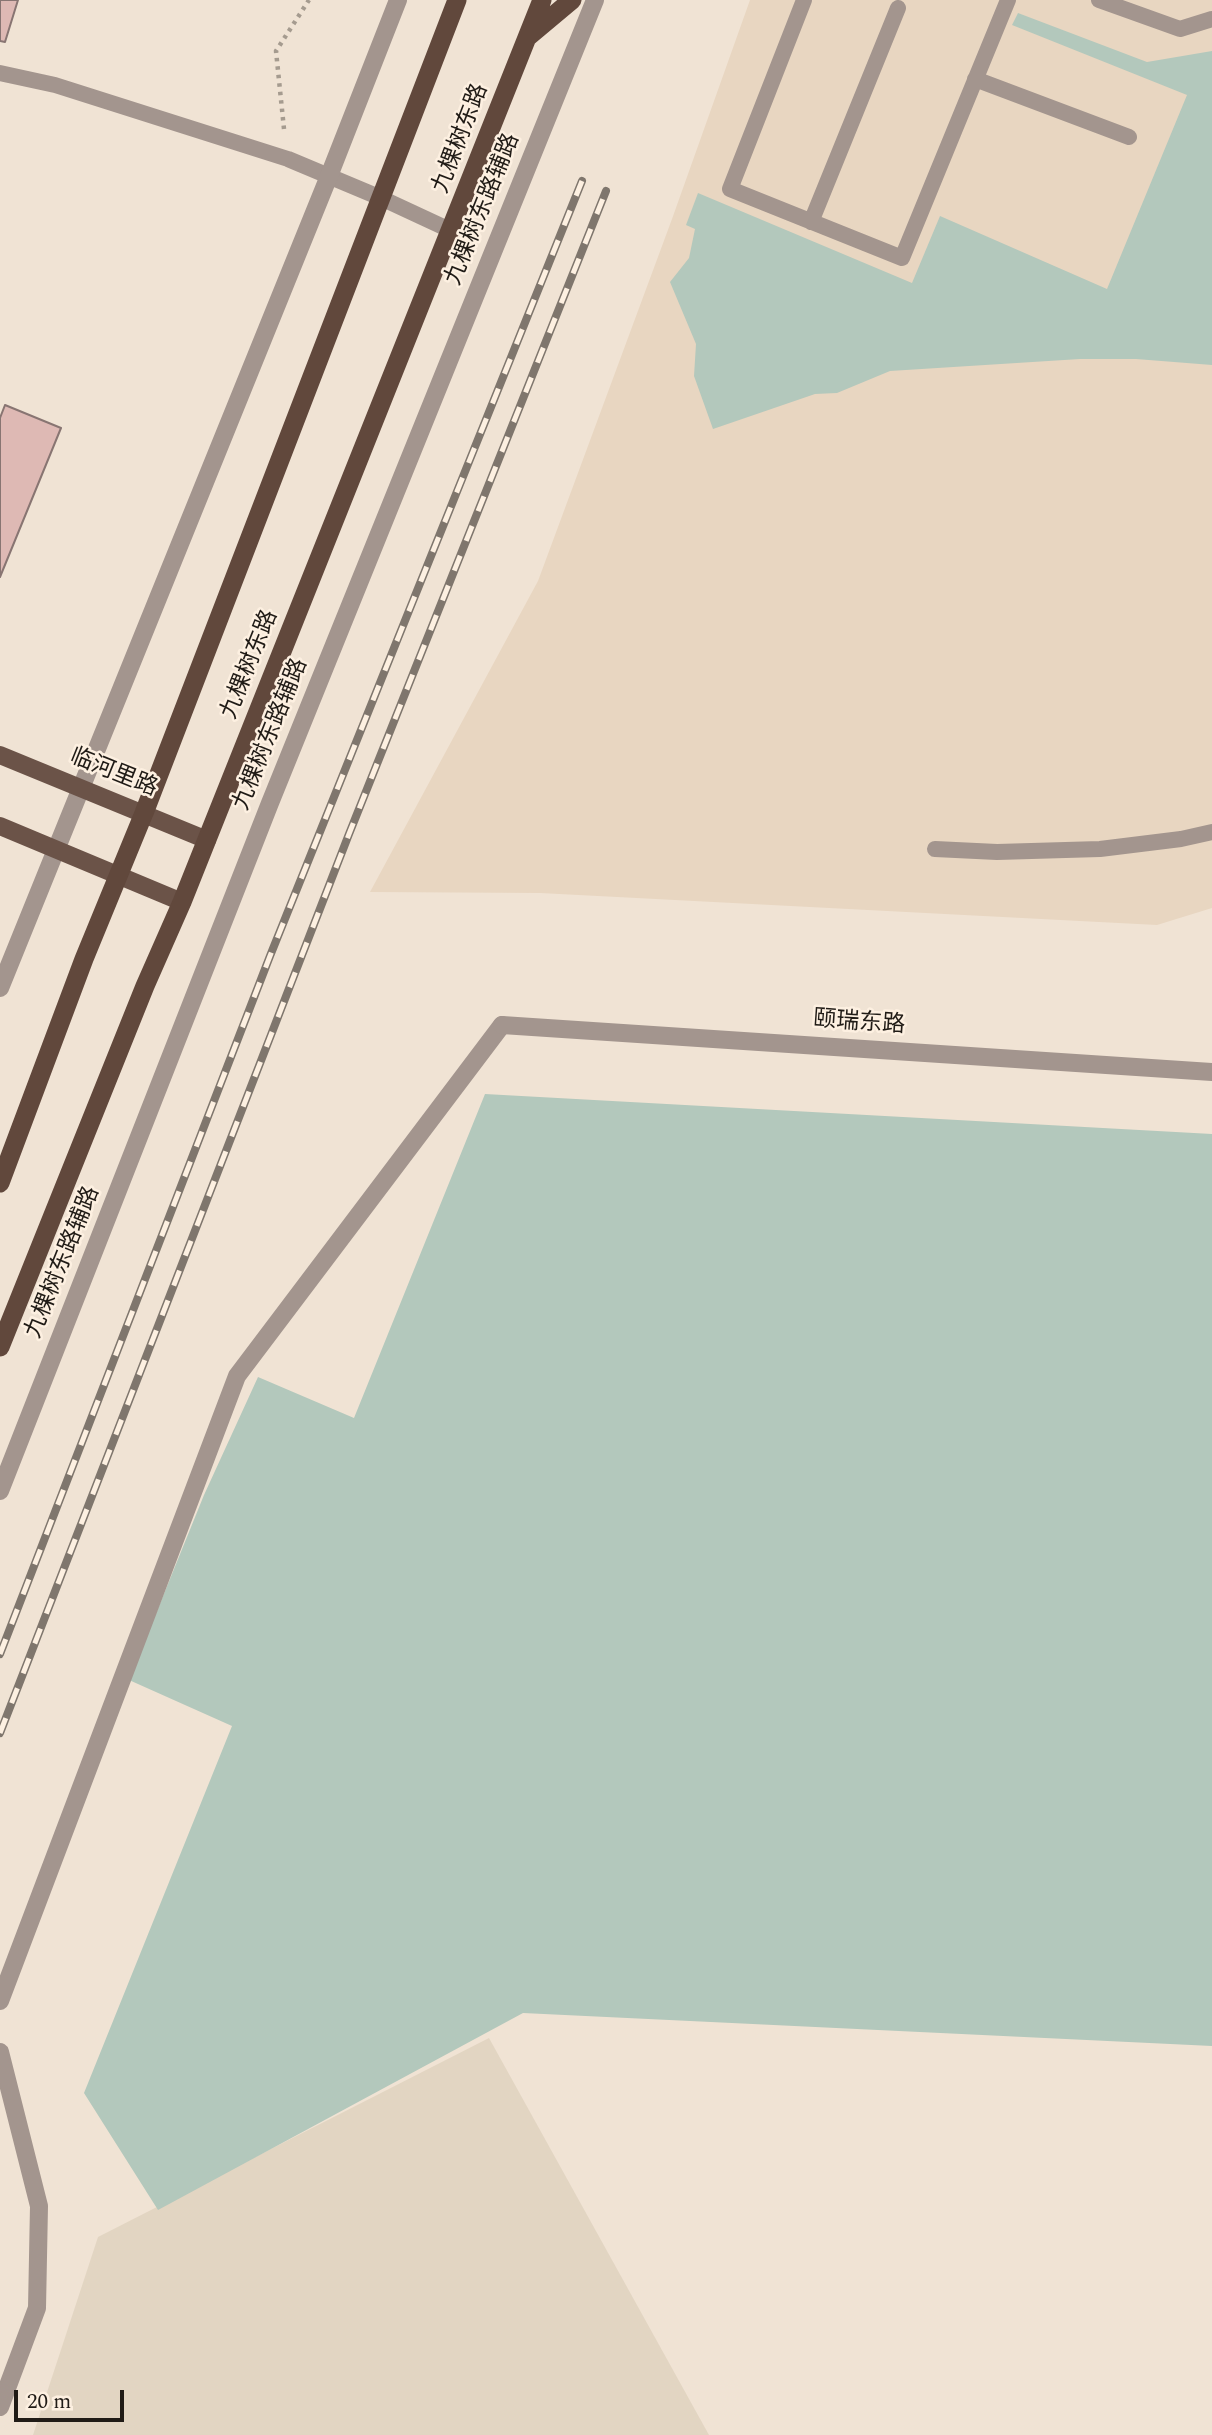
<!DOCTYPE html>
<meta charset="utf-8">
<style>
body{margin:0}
#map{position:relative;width:1212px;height:2435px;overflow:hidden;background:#f0e3d4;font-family:Spectral,serif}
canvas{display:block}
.scale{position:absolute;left:14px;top:2390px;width:110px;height:32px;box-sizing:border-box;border:4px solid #201b16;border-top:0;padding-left:9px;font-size:21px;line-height:24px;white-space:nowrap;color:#201b16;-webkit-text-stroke:5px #fdf0e1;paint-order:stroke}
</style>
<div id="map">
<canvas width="1212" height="2435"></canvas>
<div class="scale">20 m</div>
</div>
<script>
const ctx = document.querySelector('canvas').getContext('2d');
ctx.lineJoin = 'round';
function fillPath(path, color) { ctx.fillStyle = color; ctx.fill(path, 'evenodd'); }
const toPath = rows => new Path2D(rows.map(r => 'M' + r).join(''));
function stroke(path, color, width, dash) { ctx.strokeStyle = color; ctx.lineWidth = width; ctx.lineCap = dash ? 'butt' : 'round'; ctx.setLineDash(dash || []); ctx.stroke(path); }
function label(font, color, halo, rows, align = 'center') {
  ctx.font = font + ' Spectral,"Noto Sans SC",serif'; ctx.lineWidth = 5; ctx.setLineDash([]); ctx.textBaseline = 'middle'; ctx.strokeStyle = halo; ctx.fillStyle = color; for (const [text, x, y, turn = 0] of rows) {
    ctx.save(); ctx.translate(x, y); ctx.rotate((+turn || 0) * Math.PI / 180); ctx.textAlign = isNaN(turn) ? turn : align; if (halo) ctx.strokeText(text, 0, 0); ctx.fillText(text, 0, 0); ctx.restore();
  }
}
const commercial = toPath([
 [489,2038,709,2435,33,2435,98,2237]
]);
const built = toPath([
 [750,0,1212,0,1212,908,1157,925,540,893,370,892,538,581,672,219]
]);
const green = toPath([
 [1018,13,1147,62,1212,51,1212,365,1136,359,1080,359,890,371,837,393,815,394,713,429,694,376,696,344,670,282,689,258,695,229,686,225,698,193,912,283,940,216,1107,289,1187,95,1012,25],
 [485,1094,1212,1134,1212,2046,523,2013,158,2210,84,2093,232,1726,129,1680,204,1495,258,1377,354,1418]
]);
const building = toPath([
 [0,0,18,0,5,42,0,41,0,0],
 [5,405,61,428,0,577,0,418,5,405]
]);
const path = toPath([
 [284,129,276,51,309,0]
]);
const service = toPath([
 [804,0,730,189,902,258,1008,0],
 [1099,0,1180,29,1212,19],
 [0,73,55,85,288,159,381,198,452,231],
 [975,79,1129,137],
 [811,222,898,8],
 [935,849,997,852,1100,849,1181,839,1212,832]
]);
const minor = toPath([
 [0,2001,237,1376,502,1025],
 [0,2052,39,2206,37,2308,0,2407]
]);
const tertiary = toPath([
 [0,988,329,176,398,0],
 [502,1025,1212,1072],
 [0,1491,270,803,595,0]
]);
const primary = toPath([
 [0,755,207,840],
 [0,826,182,902]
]);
const trunk = toPath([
 [529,36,572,0],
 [0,1183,84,959,144,813,457,0],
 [0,1347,145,986,182,902,542,0]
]);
const rail = toPath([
 [0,1654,270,956,582,181],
 [0,1733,349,834,606,191]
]);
const streetNames = [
 ["九棵树东路",462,139,-69],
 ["九棵树东路辅路",484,210,-68],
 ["九棵树东路",251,665,-68],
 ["九棵树东路辅路",272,735,-68],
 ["临河里路",113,774,22],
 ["颐瑞东路",859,1024,4],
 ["九棵树东路辅路",64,1263,-68]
];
fillPath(commercial, '#e2d5c2');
fillPath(built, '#e8d6c1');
fillPath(green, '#b3c8bc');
fillPath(building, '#deb9b4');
stroke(building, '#887572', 2);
stroke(path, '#a59b8f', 4.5, [3.5, 5]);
stroke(service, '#a3958e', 16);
stroke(minor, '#a3958e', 18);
stroke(tertiary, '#a3958e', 18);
stroke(primary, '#6b5348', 18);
stroke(trunk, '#61483c', 19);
stroke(rail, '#7f766d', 8);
stroke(rail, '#fdf0e1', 5, [16]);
label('23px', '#201b16', '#fdf0e1', streetNames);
</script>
